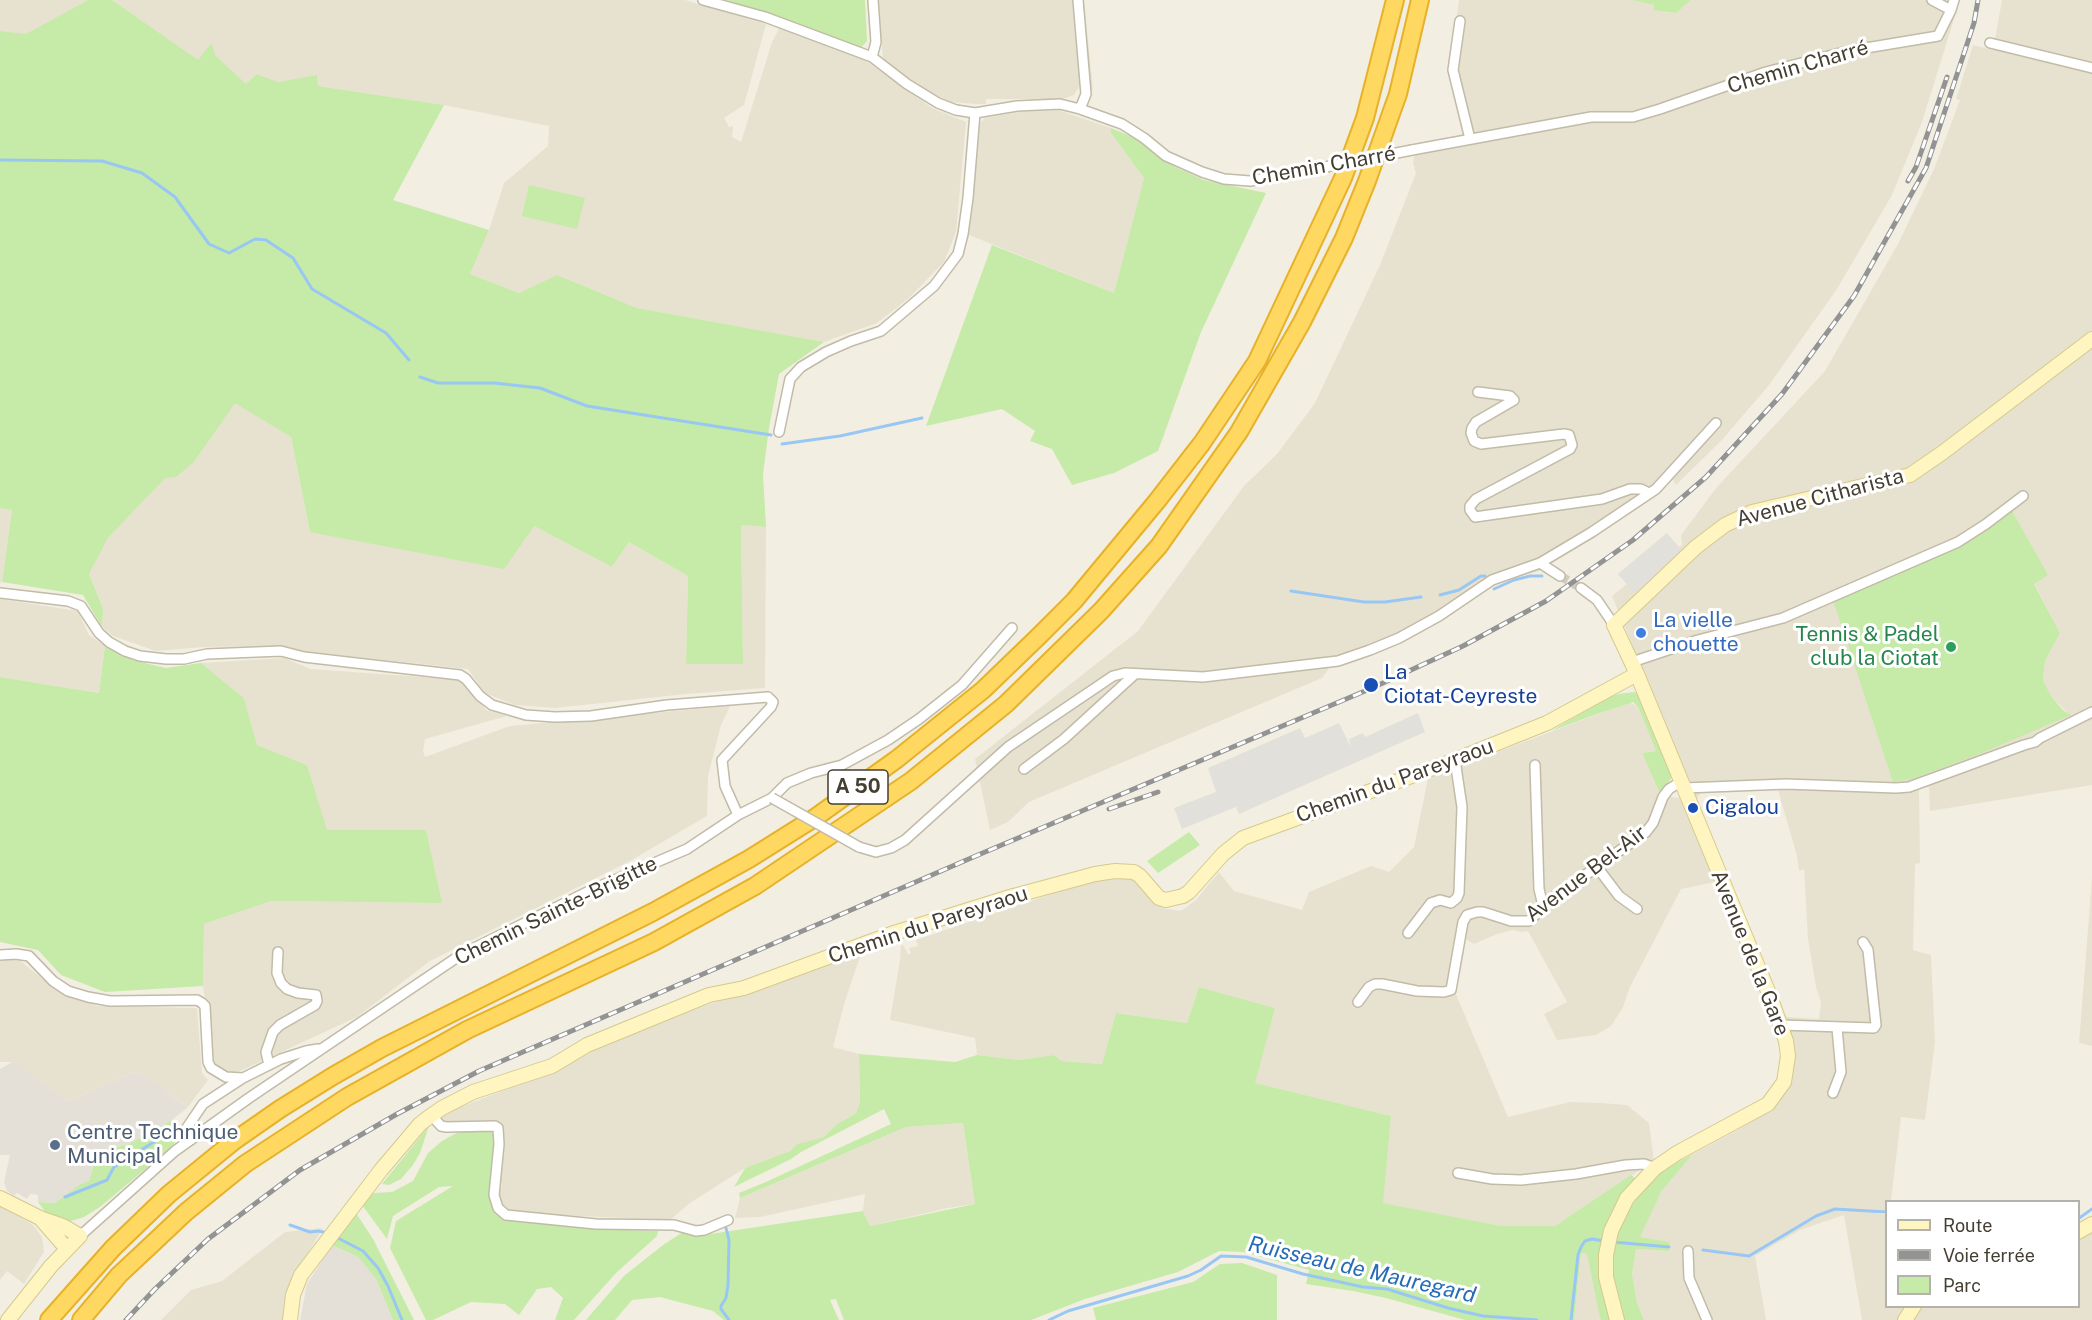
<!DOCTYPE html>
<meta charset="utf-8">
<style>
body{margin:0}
#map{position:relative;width:2092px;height:1320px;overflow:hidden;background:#f2efe2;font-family:"Public Sans",sans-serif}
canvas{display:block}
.legend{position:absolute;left:1885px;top:1200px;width:195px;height:108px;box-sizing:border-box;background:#fff;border:2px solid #b4b2ad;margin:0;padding:8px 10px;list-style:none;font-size:18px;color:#443f32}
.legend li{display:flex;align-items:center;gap:12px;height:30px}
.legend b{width:30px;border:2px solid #b4b2ad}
</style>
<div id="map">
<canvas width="2092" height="1320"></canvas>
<ul class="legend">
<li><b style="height:8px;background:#fff5c0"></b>Route</li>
<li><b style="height:8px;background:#939393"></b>Voie ferrée</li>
<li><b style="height:16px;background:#c6eaa7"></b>Parc</li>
</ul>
</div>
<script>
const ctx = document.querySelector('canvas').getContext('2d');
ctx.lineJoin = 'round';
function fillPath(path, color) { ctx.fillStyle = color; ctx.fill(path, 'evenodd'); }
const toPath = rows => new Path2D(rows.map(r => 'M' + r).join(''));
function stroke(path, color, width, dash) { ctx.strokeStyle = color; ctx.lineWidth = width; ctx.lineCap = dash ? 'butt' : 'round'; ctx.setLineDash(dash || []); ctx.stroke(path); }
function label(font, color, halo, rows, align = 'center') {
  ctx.font = font + ' "Public Sans",sans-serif'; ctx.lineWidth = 6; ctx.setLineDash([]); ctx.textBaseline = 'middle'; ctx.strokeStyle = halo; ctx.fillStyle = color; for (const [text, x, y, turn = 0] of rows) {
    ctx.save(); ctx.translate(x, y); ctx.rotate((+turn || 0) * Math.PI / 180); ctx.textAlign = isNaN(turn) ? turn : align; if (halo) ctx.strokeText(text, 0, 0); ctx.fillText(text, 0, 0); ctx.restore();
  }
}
const residential = toPath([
 [0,0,88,0,26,35,0,31],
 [112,0,685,0,766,24,744,105,724,118,729,127,733,126,732,137,741,142,772,42,780,27,862,58,932,108,966,122,956,232,944,262,909,298,877,323,824,342,637,308,557,275,519,293,470,274,489,230,504,183,548,146,549,126,444,105,318,86,317,76,278,82,257,74,246,85,216,56,210,44,198,61],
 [878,0,1084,0,1093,90,1080,85,1074,95,1062,99,986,99,986,104,975,104,951,102,925,90,883,60],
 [1459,0,1632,0,1654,5,1653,10,1675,13,1691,0,1960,0,1922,122,1892,195,1837,289,1769,385,1722,440,1676,485,1672,478,1539,571,1494,583,1415,636,1385,649,1330,667,1322,678,1029,802,1008,822,990,830,975,759,1138,631,1244,486,1277,454,1315,403,1380,265,1416,173,1413,163,1416,145,1464,134,1450,67],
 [2002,0,2092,0,2092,785,1930,811,1929,786,1919,789,1920,863,1915,864,1913,950,1931,955,1935,1042,1925,1120,1901,1117,1891,1201,1886,1202,1886,1213,1876,1213,1886,1215,1886,1306,2078,1306,2079,1225,2092,1216,2092,1320,1862,1320,1844,1215,1800,1230,1755,1256,1766,1320,1644,1320,1637,1303,1632,1274,1636,1249,1669,1251,1670,1242,1639,1237,1661,1192,1693,1154,1736,1131,1778,1104,1789,1087,1795,1056,1792,1035,1783,1013,1787,1017,1819,1019,1821,1002,1816,987,1808,939,1804,869,1799,871,1797,856,1778,790,1742,789,1701,792,1696,800,1612,596,1627,584,1618,574,1667,533,1679,547,1682,545,1681,535,1717,487,1825,371,1898,244,1934,169,1960,100,1956,99,1973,45,1993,50],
 [1967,543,2048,574,2034,583,2060,633,2045,661,2043,680,2051,696,2070,715,1833,600],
 [1058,110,1111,128,1111,133,1144,178,1114,293,969,235,977,126,985,118,1020,112],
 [235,402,291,437,310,532,534,526,612,567,629,542,688,576,686,664,743,664,741,525,766,527,765,688,686,694,555,708,515,705,485,693,468,669,301,651,284,646,204,647,156,651,113,636,102,627,103,607,89,574,91,548,107,539,165,477,194,462],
 [0,508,12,509,2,582,0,583],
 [0,599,78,611,89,635,105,646,99,693,0,677],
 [284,658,311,669,464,680,486,710,507,716,425,739,423,751,425,757,510,726,730,706,721,725,708,776,707,816,630,861,430,961,357,1017,236,1073,214,1067,203,986,204,924,271,901,441,903,426,830,326,830,307,765,257,745,244,698,201,663],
 [1630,702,1638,707,1656,751,1642,753,1661,796,1682,798,1715,882,1681,889,1630,987,1623,1007,1611,1026,1596,1035,1557,1040,1544,1014,1567,1002,1528,931,1522,932,1513,930,1497,934,1474,944,1465,939,1455,992,1508,1117,1570,1102,1601,1103,1627,1105,1649,1123,1654,1161,1555,1226,1501,1226,1382,1203,1391,1116,1254,1083,1275,1008,1199,987,1187,1023,1116,1013,1102,1064,1062,1061,1054,1055,1019,1060,977,1055,975,1038,890,1020,900,960,901,946,903,945,908,954,911,954,909,948,918,946,916,940,1110,874,1135,879,1162,908,1181,911,1196,900,1219,872,1234,891,1302,910,1309,892,1371,866,1389,872,1414,847,1428,778],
 [2092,878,2092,1046,2079,1043],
 [854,954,861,954,845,1001,833,1047,859,1054,860,1102,856,1113,837,1124,824,1137,797,1144,790,1151,745,1168,690,1203,670,1220,511,1213,500,1206,498,1191,500,1191,502,1184,498,1181,500,1125,497,1120,443,1123,439,1119,442,1114,544,1075,595,1047,731,996],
 [0,960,19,960,53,987,97,1006,197,1008,202,1073,208,1080,188,1107,168,1094,161,1084,135,1072,68,1101,14,1062,0,1062],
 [963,1123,975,1204,948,1208,870,1226,863,1211,865,1194,760,1217,735,1218,740,1198,906,1127],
 [0,1206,32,1224,42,1237,44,1252,24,1284,7,1271,0,1280],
 [323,1228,299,1268,284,1302,283,1320,161,1320,191,1290,222,1281,285,1232],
 [1581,1253,1587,1254,1601,1320,1574,1320]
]);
const industrial = toPath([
 [14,1061,68,1101,135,1072,162,1084,168,1094,188,1107,172,1120,129,1144,105,1150,95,1160,89,1181,80,1184,55,1203,38,1202,38,1195,30,1194,27,1199,17,1193,14,1196,7,1191,4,1182,10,1155,0,1155,0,1069],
 [332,1245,358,1257,376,1279,393,1320,300,1320,307,1284]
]);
const green = toPath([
 [88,0,112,0,198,60,211,43,216,56,246,84,257,74,278,82,317,75,318,86,444,105,393,200,489,230,470,274,519,293,557,275,637,308,824,342,779,374,769,428,763,474,766,527,741,525,743,664,686,664,688,576,629,542,612,567,534,526,504,569,310,532,291,437,235,403,194,462,176,477,165,478,107,539,89,574,103,608,102,627,83,595,2,582,12,510,0,508,0,31,26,34],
 [727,0,865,0,867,41,860,49],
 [1632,0,1691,0,1676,13,1653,10,1654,5],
 [1111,128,1135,138,1175,167,1204,180,1266,193,1201,332,1158,451,1114,473,1072,485,1052,449,1030,441,1035,431,1002,409,926,426,992,245,1114,293,1144,178,1111,133],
 [529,185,585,198,577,229,522,216],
 [2011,509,2048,575,2034,584,2060,633,2045,661,2043,680,2051,696,2063,710,2071,715,1982,753,1912,779,1893,782,1833,600,1954,548],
 [105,646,132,660,166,668,201,663,244,698,257,745,307,765,327,830,426,830,442,903,271,901,204,924,203,986,105,992,61,975,38,950,0,942,0,677,99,693],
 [1634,692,1642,696,1672,767,1671,778,1661,796,1642,753,1656,751,1638,707,1633,702,1597,714,1551,731,1609,697,1619,694],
 [1189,832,1200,845,1158,873,1147,861],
 [1199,987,1275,1008,1255,1083,1391,1116,1383,1203,1501,1226,1555,1226,1631,1175,1636,1179,1605,1234,1613,1320,1601,1320,1600,1318,1587,1254,1581,1253,1574,1320,1465,1320,1386,1298,1353,1291,1306,1284,1309,1270,1243,1252,1219,1251,1178,1272,1085,1299,1031,1320,844,1320,836,1299,830,1300,839,1320,724,1320,713,1311,660,1297,632,1300,615,1320,586,1320,624,1276,663,1245,683,1232,697,1236,863,1211,870,1226,975,1204,963,1123,906,1127,740,1198,739,1193,766,1182,891,1124,884,1109,801,1152,791,1159,734,1187,745,1168,790,1151,797,1144,824,1137,837,1124,856,1113,860,1102,859,1054,955,1062,977,1055,1019,1060,1054,1055,1062,1061,1102,1064,1116,1013,1187,1023],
 [172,1120,182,1135,168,1150,100,1207,84,1217,71,1221,57,1219,46,1213,38,1202,55,1203,80,1184,89,1181,95,1160,105,1150,129,1144],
 [429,1126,420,1153,413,1165,401,1179,389,1185,382,1184],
 [493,1129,497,1133,491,1198,503,1216,597,1229,658,1231,657,1236,616,1273,574,1320,555,1320,563,1298,551,1287,537,1289,519,1315,505,1304,471,1302,433,1320,426,1320,390,1248,396,1221,453,1186,439,1187,393,1216,387,1239,362,1205,373,1193,392,1192,413,1181,428,1153,442,1141,460,1131],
 [1693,1154,1661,1192,1640,1237,1670,1242,1669,1251,1636,1249,1632,1274,1637,1303,1644,1320,1623,1320,1615,1292,1611,1266,1616,1239,1625,1216,1643,1190,1660,1171],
 [356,1213,373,1239,414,1320,393,1320,376,1279,358,1257,332,1245],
 [1242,1263,1277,1275,1277,1320,1096,1320,1093,1308,1193,1282,1220,1264]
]);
const parking = toPath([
 [1667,533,1683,553,1634,593,1618,574],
 [1418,713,1425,732,1239,814,1236,807,1182,829,1174,808,1216,792,1208,768,1300,728,1305,738,1339,723,1351,747,1349,739,1363,733,1365,737]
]);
const stream = toPath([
 [0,160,102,161,142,173,175,197,209,244,229,253,255,239,266,240,293,258,312,289,386,333,409,360],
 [420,377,438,383,494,383,540,388,587,406,771,435],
 [782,444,840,436,922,418],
 [1494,589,1514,580,1530,576,1542,576],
 [1291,591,1364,602,1385,602,1421,597],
 [1440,595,1459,590,1481,576,1485,576],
 [65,1197,107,1180,114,1167,165,1135],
 [2078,1219,2092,1209],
 [290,1225,310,1232,318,1231,329,1233],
 [726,1228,729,1240,728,1285,726,1298,721,1306,721,1309,729,1320],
 [334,1236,363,1251,378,1268,388,1286,402,1320],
 [1613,1242,1669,1247],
 [1703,1250,1749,1256,1816,1216,1835,1209,1886,1212],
 [1049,1320,1068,1311,1188,1276,1201,1270,1221,1256,1246,1257,1303,1274,1363,1287,1387,1289,1448,1308,1483,1316,1537,1320],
 [1571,1320,1578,1255,1581,1247,1585,1241,1592,1239,1604,1241]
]);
const streetTunnel = toPath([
 [1560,576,1581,588]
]);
const street = toPath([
 [703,0,765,17,872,57,907,84,938,103,956,110,975,113,1017,106,1060,104,1080,109,1122,124,1144,138,1166,156,1202,172,1224,179,1250,181,1300,172],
 [1078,0,1086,94,1080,109],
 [1932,0,1951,10],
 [1460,21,1453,70,1470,139],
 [1990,43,2092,68],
 [872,57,876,42,873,0],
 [1412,150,1591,117,1633,117,1660,109,1766,72,1848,51,1938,36,1951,10,1954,0],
 [1478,392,1510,396,1514,400,1476,422,1472,428,1471,433,1474,441,1481,444,1564,434,1569,435,1572,445,1570,449,1476,499,1470,506,1470,510,1475,517,1602,499,1630,489,1641,489,1649,493],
 [779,432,790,379,801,367,826,352,851,341,881,331,934,286,958,254,963,234,968,198,975,113],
 [1540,563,1592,532,1656,489,1716,423],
 [1581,588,1597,600,1614,625],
 [0,593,68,601,81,606,99,633,109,642,125,651,140,656,166,659,184,659,207,654,281,651,304,657,460,675,466,679,480,696,492,705,526,715,555,717,591,716,667,705,768,697,773,702,771,707,722,760,725,786,738,815],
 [1632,662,1698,640,1783,618,1958,542,1986,524,2023,496],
 [1535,765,1539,889,1543,906],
 [1024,769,1064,739,1135,674],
 [1685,788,1786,784,1896,788,1909,787,2024,745,2035,742,2040,738,2092,712],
 [859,847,876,852,891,848,905,840,1008,747,1113,676,1125,673,1203,677,1338,661,1370,650,1399,638,1439,616,1492,580,1540,563,1560,576],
 [1597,867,1619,896,1637,909],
 [1408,933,1431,903,1440,900,1451,903,1457,898,1459,893,1462,807,1455,760],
 [0,955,16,954,29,956,53,981,68,991,88,997,110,1001,197,1000,202,1003,205,1006,208,1062,211,1068,226,1077,243,1078],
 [1358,1002,1369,987,1375,984,1382,984,1417,991,1444,992,1451,990,1463,922,1467,915,1477,912,1483,912,1511,921,1529,921,1553,898,1646,832,1653,823,1663,797,1669,789,1682,781],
 [1780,1025,1874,1028,1876,1025,1868,950,1863,942],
 [269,1065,266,1052,273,1032,280,1025,315,1005,317,1001,316,995,298,993,287,989,281,983,277,973,278,952],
 [1833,1093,1841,1072,1837,1028],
 [431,1115,441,1126,446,1127,495,1126,498,1128,499,1144,494,1195,498,1208,506,1215,596,1224,674,1225,696,1231,704,1230,728,1220],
 [191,1140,186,1129,203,1104,243,1078,281,1059,306,1051,318,1049],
 [1458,1173,1492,1179,1521,1180,1576,1174,1626,1165,1644,1164,1655,1168],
 [80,1236,175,1151,249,1098,462,954,589,891,687,849,738,815,772,798,787,783,811,773,842,765,888,740,919,719,962,685,1012,628],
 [1688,1251,1689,1278,1707,1320]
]);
const secondary = toPath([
 [0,1198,40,1218],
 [2078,1232,2092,1224],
 [8,1320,51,1266,80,1236,63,1226,40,1218,67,1249],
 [290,1320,293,1295,301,1275,381,1170,420,1124,429,1117,442,1108,473,1092,552,1066,587,1045,709,995,744,988,891,934,1010,897,1095,874,1115,871,1134,872,1140,876,1159,898,1166,900,1183,896,1189,892,1223,854,1243,838,1455,760,1547,723,1637,674],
 [1617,1320,1606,1277,1606,1255,1611,1231,1627,1198,1655,1168,1677,1153,1768,1104,1784,1082,1788,1056,1786,1041,1770,996,1637,674,1614,625,1696,547,1725,525,1752,512,1910,475,1942,453,2092,339],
 [1905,1320,1914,1306]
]);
const highway = toPath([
 [49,1320,113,1248,169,1194,234,1141,280,1109,333,1076,382,1048,653,912,749,859,816,817,897,759,983,690,1039,636,1074,601,1157,501,1202,443,1257,361,1343,178,1365,118,1395,0],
 [81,1320,119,1275,150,1246,186,1212,245,1164,347,1097,467,1030,654,942,755,886,911,781,1006,704,1101,611,1159,546,1239,432,1302,322,1344,238,1367,181,1398,94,1420,0]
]);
const rail = toPath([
 [1908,181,1916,167,1947,77],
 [1109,809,1158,792],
 [126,1320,155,1289,208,1239,300,1170,397,1114,479,1071,978,855,1372,688,1463,646,1546,601,1633,540,1706,477,1782,394,1854,296,1926,168,1974,23,1978,0]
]);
const streetBridge = toPath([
 [1300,172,1412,150],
 [772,798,859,847]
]);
const markers = [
 [1641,633,6,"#3f7fe0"],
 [1951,647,6,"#2e9e5b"],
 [1371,685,8,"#1a4fb4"],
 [1693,808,6,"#1a4fb4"],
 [55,1145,6,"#5c6f8a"]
];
const shields = [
 [858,787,60]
];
const shieldNames = [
 ["A 50",858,787]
];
const streetNames = [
 ["Chemin Charré",1798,67,-16],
 ["Chemin Charré",1324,166,-10],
 ["Avenue Citharista",1820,498,-15],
 ["Chemin du Pareyraou",1395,781,-20],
 ["Avenue Bel-Air",1586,874,-37],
 ["Chemin Sainte-Brigitte",556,911,-26],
 ["Chemin du Pareyraou",928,925,-18],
 ["Avenue de la Gare",1750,953,68]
];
const shopNames = [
 ["La vielle",1653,621],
 ["chouette",1653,645]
];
const leisureNames = [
 ["Tennis & Padel",1939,635],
 ["club la Ciotat",1939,659]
];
const transitNames = [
 ["La",1384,673],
 ["Ciotat-Ceyreste",1384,697],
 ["Cigalou",1705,808]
];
const serviceNames = [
 ["Centre Technique",67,1133],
 ["Municipal",67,1157]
];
const waterNames = [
 ["Ruisseau de Mauregard",1362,1270,13]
];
fillPath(residential, '#e7e2d0');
fillPath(industrial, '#e4e0d8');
fillPath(green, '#c6eaa7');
fillPath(parking, '#e2e0db');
stroke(stream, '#99c7f4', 3);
stroke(streetTunnel, '#cfccbf', 9, [9, 4.5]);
stroke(street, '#c1bba7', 12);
stroke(secondary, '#d5c98e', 16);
stroke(highway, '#e7b128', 20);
stroke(street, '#fff', 9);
stroke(secondary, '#fff5c0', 14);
stroke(highway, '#ffd861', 16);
stroke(rail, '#939393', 5);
stroke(rail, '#fff', 3, [9]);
stroke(streetBridge, '#c1bba7', 12, []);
stroke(streetBridge, '#fff', 9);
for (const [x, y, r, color] of markers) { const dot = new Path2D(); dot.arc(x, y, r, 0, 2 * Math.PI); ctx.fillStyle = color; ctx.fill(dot); stroke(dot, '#fff', 2); }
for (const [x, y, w] of shields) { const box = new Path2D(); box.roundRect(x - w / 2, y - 17, w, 34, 4.5); ctx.fillStyle = '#fff'; ctx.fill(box); stroke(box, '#443f32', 1.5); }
label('bold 20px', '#443f32', null, shieldNames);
label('21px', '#443f32', '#fff', streetNames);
label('21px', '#366cbe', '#fff', shopNames, 'left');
label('21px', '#27864d', '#fff', leisureNames, 'right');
label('21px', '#164399', '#fff', transitNames, 'left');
label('21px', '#4e5e75', '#fff', serviceNames, 'left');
label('italic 22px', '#266cb6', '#fff', waterNames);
</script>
